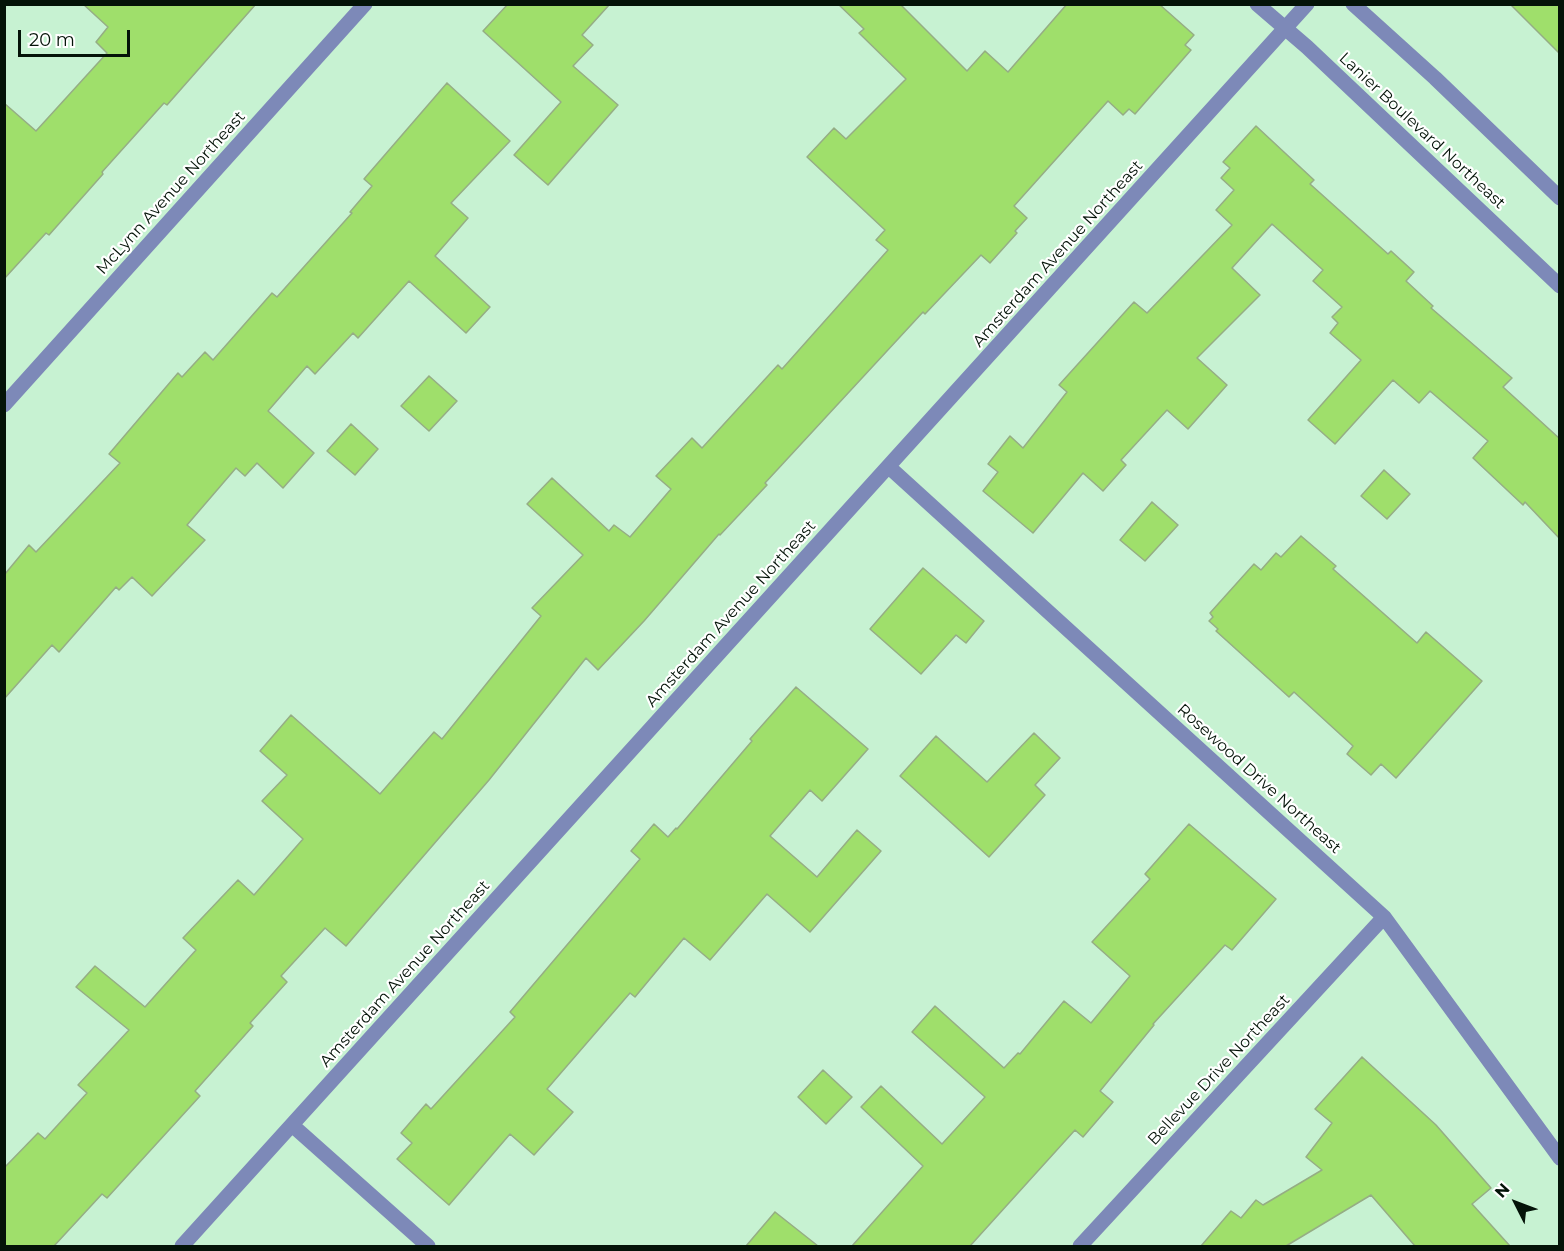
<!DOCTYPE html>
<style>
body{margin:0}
#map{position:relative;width:1564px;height:1251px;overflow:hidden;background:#c7f2d2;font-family:Montserrat,sans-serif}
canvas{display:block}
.frame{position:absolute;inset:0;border:6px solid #041308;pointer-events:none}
.north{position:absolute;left:1486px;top:1173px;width:60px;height:60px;-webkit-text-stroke:4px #fff;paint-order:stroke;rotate:312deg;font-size:16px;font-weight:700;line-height:24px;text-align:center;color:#041308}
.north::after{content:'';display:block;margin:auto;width:21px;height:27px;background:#041308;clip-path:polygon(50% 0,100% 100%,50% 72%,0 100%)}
.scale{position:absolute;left:18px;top:30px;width:112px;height:27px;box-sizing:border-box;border:3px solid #041308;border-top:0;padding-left:8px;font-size:18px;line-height:21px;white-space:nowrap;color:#041308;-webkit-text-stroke:4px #fff;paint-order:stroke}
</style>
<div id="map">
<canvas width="1564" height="1251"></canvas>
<div class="frame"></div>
<div class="north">N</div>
<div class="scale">20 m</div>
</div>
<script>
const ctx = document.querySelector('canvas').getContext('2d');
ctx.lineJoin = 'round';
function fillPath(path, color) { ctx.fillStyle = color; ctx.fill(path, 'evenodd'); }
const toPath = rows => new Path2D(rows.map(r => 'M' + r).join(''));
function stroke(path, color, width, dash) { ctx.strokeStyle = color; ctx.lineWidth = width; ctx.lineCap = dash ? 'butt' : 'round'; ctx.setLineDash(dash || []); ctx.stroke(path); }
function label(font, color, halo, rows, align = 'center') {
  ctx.font = font + ' Montserrat,sans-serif'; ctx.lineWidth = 4.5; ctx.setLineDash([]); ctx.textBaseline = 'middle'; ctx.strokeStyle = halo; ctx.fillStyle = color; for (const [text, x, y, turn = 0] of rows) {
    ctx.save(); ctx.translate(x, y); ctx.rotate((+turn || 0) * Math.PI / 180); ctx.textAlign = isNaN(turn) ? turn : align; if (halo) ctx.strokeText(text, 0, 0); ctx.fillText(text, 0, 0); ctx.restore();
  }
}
const building = toPath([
 [83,4,256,4,167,105,164,103,102,172,103,174,49,235,46,233,4,279,4,103,36,131,107,53,96,42,108,27,83,4],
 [508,4,610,4,582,35,593,45,573,66,618,105,548,185,514,155,561,102,483,31,508,4],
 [838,4,900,4,967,71,985,51,1008,72,1067,4,1159,4,1194,35,1185,45,1191,50,1135,114,1129,109,1123,115,1108,101,1014,206,1027,218,1015,231,1017,233,990,263,981,255,925,314,923,312,765,483,767,485,720,535,719,534,644,621,598,670,586,658,489,780,346,946,325,928,281,976,287,982,250,1023,253,1026,195,1091,200,1096,107,1198,102,1194,54,1246,4,1246,4,1168,38,1133,45,1139,87,1093,78,1085,129,1030,76,987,95,966,145,1007,196,950,183,938,238,880,254,895,303,839,262,801,287,775,260,751,291,715,380,794,434,732,442,739,541,616,532,608,583,555,527,504,552,478,609,531,614,525,630,537,671,489,656,476,692,438,702,448,778,365,782,369,888,250,876,240,885,230,807,157,834,128,846,139,906,79,859,33,864,29,838,4],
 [1510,4,1560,4,1560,54,1510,4],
 [447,83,510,141,451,203,468,218,435,256,490,307,466,333,409,281,358,338,353,333,315,374,307,366,268,411,314,453,283,488,257,463,245,476,236,468,187,525,205,540,152,596,132,577,119,590,116,587,59,652,52,645,4,699,5,574,29,545,36,552,120,463,109,454,178,373,182,377,205,352,213,360,272,293,277,297,352,213,350,212,372,186,364,179,447,83],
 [1256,126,1314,180,1310,184,1388,254,1391,251,1414,272,1406,281,1433,306,1431,308,1512,378,1503,387,1560,439,1560,539,1525,502,1523,505,1473,458,1488,441,1430,391,1419,403,1393,380,1335,444,1308,420,1361,360,1330,333,1338,323,1332,317,1342,307,1313,281,1323,270,1272,224,1232,268,1260,295,1197,358,1227,385,1188,429,1167,410,1121,460,1126,465,1103,491,1083,473,1033,533,983,491,998,472,988,464,1010,436,1023,448,1067,392,1059,385,1134,302,1147,313,1232,225,1216,210,1234,190,1221,178,1230,168,1223,162,1256,126],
 [429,376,457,401,429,431,401,406,429,376],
 [351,424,378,449,355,475,327,451,351,424],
 [1384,470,1410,494,1387,519,1361,496,1384,470],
 [1152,502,1178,525,1145,561,1120,540,1152,502],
 [1301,536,1336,566,1333,569,1417,643,1426,632,1482,681,1396,778,1381,764,1371,775,1347,754,1353,746,1294,692,1289,697,1216,631,1218,629,1209,621,1213,617,1210,613,1254,564,1261,570,1276,553,1281,557,1301,536],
 [923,568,984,621,966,643,956,635,921,674,870,629,923,568],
 [796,687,868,749,822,801,810,790,770,836,817,877,857,830,881,851,810,932,767,894,710,960,684,938,635,997,630,993,547,1089,573,1112,534,1155,510,1134,449,1205,397,1159,412,1143,401,1133,426,1104,431,1109,515,1017,510,1012,640,859,631,851,654,824,668,837,676,828,677,829,752,741,750,739,796,687],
 [1034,733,1060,758,1035,785,1045,795,989,857,900,776,936,736,987,782,1034,733],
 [1189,824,1276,899,1232,950,1225,945,1153,1024,1154,1025,1100,1091,1113,1102,1083,1137,1075,1130,970,1246,852,1246,923,1166,861,1107,881,1086,942,1144,985,1097,912,1032,935,1006,1004,1068,1018,1053,1020,1054,1064,1001,1091,1023,1130,976,1092,942,1150,879,1145,874,1189,824],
 [1362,1057,1436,1125,1491,1188,1472,1204,1510,1246,1415,1246,1371,1195,1286,1246,1201,1246,1231,1211,1241,1218,1256,1200,1263,1205,1322,1170,1306,1157,1332,1123,1315,1109,1362,1057],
 [823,1070,852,1097,826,1124,798,1097,823,1070],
 [775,1212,818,1246,746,1246,775,1212]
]);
const minor = toPath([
 [1257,4,1307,47,1560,286],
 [1353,4,1435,78,1560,198],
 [4,405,365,4],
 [889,467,1384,917,1560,1158],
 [292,1125,428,1246],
 [182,1246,1307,4],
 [1080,1246,1384,917]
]);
const streetNames = [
 ["Lanier Boulevard Northeast",1422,131,43],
 ["McLynn Avenue Northeast",171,193,-48],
 ["Amsterdam Avenue Northeast",1058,254,-48],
 ["Amsterdam Avenue Northeast",731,614,-48],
 ["Rosewood Drive Northeast",1259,779,42],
 ["Amsterdam Avenue Northeast",405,974,-48],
 ["Bellevue Drive Northeast",1219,1070,-47]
];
fillPath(building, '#9fdf6b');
stroke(building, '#95ad84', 1.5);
stroke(minor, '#7d89b8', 15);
label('16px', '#041308', '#fff', streetNames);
</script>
